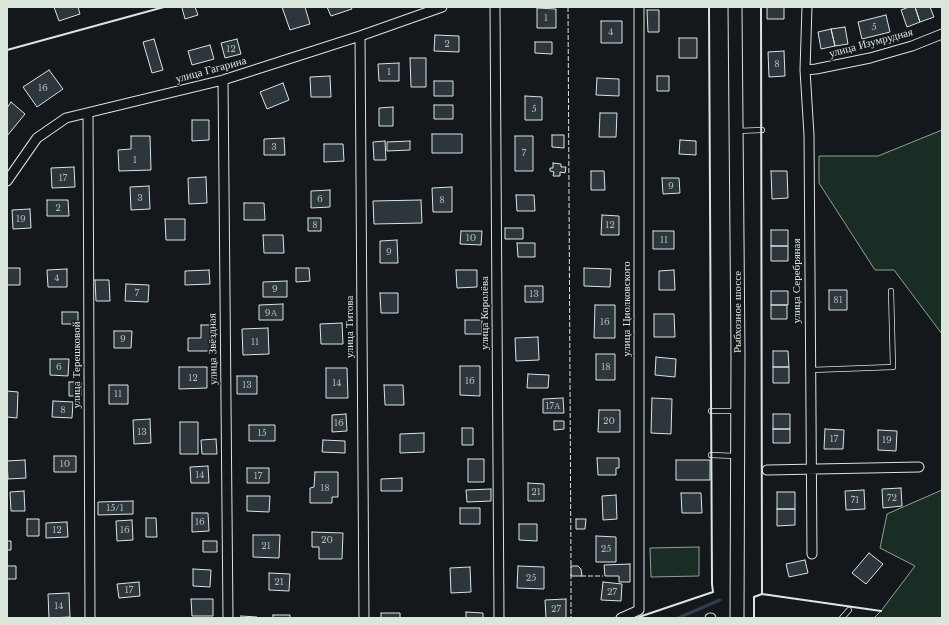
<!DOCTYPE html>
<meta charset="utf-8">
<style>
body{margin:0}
#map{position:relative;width:949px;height:625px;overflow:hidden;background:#14181c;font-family:"Libre Baskerville",serif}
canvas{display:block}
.frame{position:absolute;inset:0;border:8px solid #d8e6dc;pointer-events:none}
</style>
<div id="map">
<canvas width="949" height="625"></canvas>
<div class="frame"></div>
</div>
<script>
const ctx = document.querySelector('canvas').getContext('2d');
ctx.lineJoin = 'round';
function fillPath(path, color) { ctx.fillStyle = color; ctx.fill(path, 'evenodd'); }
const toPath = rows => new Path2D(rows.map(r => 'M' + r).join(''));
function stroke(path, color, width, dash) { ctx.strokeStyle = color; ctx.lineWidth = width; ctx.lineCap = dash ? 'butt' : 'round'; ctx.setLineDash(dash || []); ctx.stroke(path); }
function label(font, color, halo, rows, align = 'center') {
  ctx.font = font + ' "Libre Baskerville",serif'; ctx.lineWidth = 3; ctx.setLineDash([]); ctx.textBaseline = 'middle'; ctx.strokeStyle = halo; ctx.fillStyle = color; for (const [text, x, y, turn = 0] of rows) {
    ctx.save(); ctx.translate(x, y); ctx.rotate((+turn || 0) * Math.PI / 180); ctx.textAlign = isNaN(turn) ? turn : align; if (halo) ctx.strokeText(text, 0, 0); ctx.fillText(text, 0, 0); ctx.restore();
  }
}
const green = toPath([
 [942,130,942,334,894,270,875,270,819,183,819,156,878,156,942,130],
 [942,490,942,618,874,618,881,611,915,566,880,548,887,514,942,490],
 [699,547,699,576,651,577,650,548,699,547]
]);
const stream = toPath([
 [678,618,720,600]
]);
const building = toPath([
 [54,7,78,7,80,14,59,21,54,7],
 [183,7,195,7,198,15,185,19,182,8,183,7],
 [282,7,305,7,310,24,290,30,282,7],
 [327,7,351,7,352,9,331,16,327,7],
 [767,7,784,7,784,19,767,19,767,7],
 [909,7,915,7,920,22,907,27,901,10,909,7],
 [915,7,930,7,934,17,920,22,915,7],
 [537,8,556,9,556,28,537,28,537,8],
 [647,10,659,10,659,32,648,32,647,10],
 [886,15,890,32,862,39,858,22,886,15],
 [601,21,622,21,622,43,601,43,601,21],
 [845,27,848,44,835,46,831,29,845,27],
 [831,29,835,46,821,49,818,32,831,29],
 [435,35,459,36,459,52,434,51,435,35],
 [679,38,697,38,697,58,679,58,679,38],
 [154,39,163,70,152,73,143,42,154,39],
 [237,39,241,54,225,58,221,43,237,39],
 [535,42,552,42,552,54,535,53,535,42],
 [210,45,214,59,192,65,188,51,210,45],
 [784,51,785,76,769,77,768,52,784,51],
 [410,58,426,58,426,87,411,87,410,58],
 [399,63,399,81,379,81,378,64,399,63],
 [49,70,63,89,37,107,23,87,49,70],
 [330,76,331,97,311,97,310,77,330,76],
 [657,76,669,76,669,91,657,91,657,76],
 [597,78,619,79,619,96,596,95,597,78],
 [434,81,453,81,453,96,434,96,434,81],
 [283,83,289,100,267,109,260,92,283,83],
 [525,96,542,97,542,120,525,120,525,96],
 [11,102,25,114,7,136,7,108,11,102],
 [434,105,453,105,453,119,434,119,434,105],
 [393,107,393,126,379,126,379,108,393,107],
 [600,113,617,113,616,137,599,137,600,113],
 [192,120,209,120,209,140,192,141,192,120],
 [432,134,462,134,462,153,432,153,432,134],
 [552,135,564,135,564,148,552,147,552,135],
 [131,136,150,136,151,170,119,171,118,150,131,149,131,136],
 [515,136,533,136,533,171,515,171,515,136],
 [284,138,285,155,264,155,264,139,284,138],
 [680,140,696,141,696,155,679,154,680,140],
 [385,141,386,160,374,160,373,142,385,141],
 [410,141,410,150,387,151,387,142,410,141],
 [324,144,343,144,344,161,324,162,324,144],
 [553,163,561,164,561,167,566,167,565,173,560,172,560,176,553,176,554,172,550,171,550,168,553,168,553,163],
 [74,167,75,187,52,188,51,168,74,167],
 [591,171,604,171,605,190,591,190,591,171],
 [771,171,787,171,788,198,772,199,771,171],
 [206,177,207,203,189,204,188,178,206,177],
 [662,178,679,178,680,193,663,194,662,178],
 [149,186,150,209,131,210,130,187,149,186],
 [452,187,452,212,433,212,432,188,452,187],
 [330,190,330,207,311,208,311,191,330,190],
 [516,195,534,195,535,211,517,211,516,195],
 [47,200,68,200,69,216,47,216,47,200],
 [421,200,422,223,374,224,373,201,421,200],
 [244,203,264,203,265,220,244,220,244,203],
 [30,209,31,228,13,229,12,210,30,209],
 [602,215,619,216,619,235,601,235,602,215],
 [308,218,321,218,321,231,308,231,308,218],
 [165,219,185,219,185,240,166,240,165,219],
 [505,228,523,228,523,239,505,239,505,228],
 [771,230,788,230,788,246,771,246,771,230],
 [461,231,482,231,481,245,460,244,461,231],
 [653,231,674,231,674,249,653,249,653,231],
 [263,235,283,235,284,253,264,253,263,235],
 [397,240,398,263,380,263,380,241,397,240],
 [517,243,535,243,535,257,518,257,517,243],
 [771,246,788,246,788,261,771,261,771,246],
 [7,268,20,268,20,285,7,285,7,268],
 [296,268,309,268,310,281,296,282,296,268],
 [584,268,611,269,610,287,584,286,584,268],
 [67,269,67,287,48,287,47,270,67,269],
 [209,270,210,284,185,285,185,271,209,270],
 [456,270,477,270,477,287,457,288,456,270],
 [674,270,675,290,659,290,659,271,674,270],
 [95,280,109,280,110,301,96,301,95,280],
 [287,281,287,297,263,297,263,282,287,281],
 [126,284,149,285,148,302,125,301,126,284],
 [525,286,543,286,543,302,525,302,525,286],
 [829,290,847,290,847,310,829,310,829,290],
 [771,291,788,291,788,305,771,305,771,291],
 [380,293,398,293,398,313,381,313,380,293],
 [283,304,283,320,259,320,259,305,283,304],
 [595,305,615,305,615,338,594,338,595,305],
 [771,305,787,305,787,319,771,319,771,305],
 [62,312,78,312,78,324,62,324,62,312],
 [654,314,674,314,675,337,654,337,654,314],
 [465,320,482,320,482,334,465,334,465,320],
 [342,323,343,344,321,344,320,324,342,323],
 [201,325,215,325,215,351,188,351,188,338,201,338,201,325],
 [268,328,269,354,243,355,242,329,268,328],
 [114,331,132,331,131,348,114,348,114,331],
 [538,337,539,360,516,361,515,338,538,337],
 [773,351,788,351,789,367,773,367,773,351],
 [596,354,615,354,615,380,596,380,596,354],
 [656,357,676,359,675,377,655,375,656,357],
 [50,359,69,359,68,376,50,375,50,359],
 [460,366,480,366,480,396,460,395,460,366],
 [179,367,207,367,207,388,179,389,179,367],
 [773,367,789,367,789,383,773,383,773,367],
 [326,368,347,368,348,398,326,398,326,368],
 [528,374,549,375,548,388,527,388,528,374],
 [237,376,257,376,257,394,237,394,237,376],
 [69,382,81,382,81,396,69,396,69,382],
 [109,385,128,385,128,404,109,404,109,385],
 [384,385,403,385,404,405,385,405,384,385],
 [7,391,18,392,17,418,7,417,7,391],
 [563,398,564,413,543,413,543,399,563,398],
 [652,398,672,399,671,434,651,433,652,398],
 [53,401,73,402,72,418,52,417,53,401],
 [599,410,620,410,620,432,598,432,599,410],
 [346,414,347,431,332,432,332,415,346,414],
 [773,414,790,414,790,429,773,429,773,414],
 [150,419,151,443,134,444,133,420,150,419],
 [554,421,564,421,564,429,554,430,554,421],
 [180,422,198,422,198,454,180,454,180,422],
 [249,425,275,425,275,441,249,441,249,425],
 [462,428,473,428,473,445,462,445,462,428],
 [773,429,790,429,790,443,773,443,773,429],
 [825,429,844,430,843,449,824,449,825,429],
 [878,430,897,431,896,451,878,450,878,430],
 [424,433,424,452,400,453,400,434,424,433],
 [216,439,217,454,202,454,201,440,216,439],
 [323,440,345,441,345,453,322,452,323,440],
 [54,456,76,456,76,472,54,472,54,456],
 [597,458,619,458,619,468,616,468,616,475,598,475,597,458],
 [468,459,484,459,484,482,468,482,468,459],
 [25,460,26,478,8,479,7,461,25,460],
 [676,460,710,460,710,480,676,480,676,460],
 [208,466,209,483,191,483,190,467,208,466],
 [247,468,269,468,269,483,247,483,247,468],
 [315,472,338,472,338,497,332,497,332,503,310,503,310,488,314,487,315,472],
 [402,478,402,491,381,491,381,479,402,478],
 [528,483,544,484,544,501,528,501,528,483],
 [901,488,902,506,883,508,882,489,901,488],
 [491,489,491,501,467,502,466,490,491,489],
 [864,490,865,509,846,510,845,491,864,490],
 [24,491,25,511,11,511,10,492,24,491],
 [777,492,795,492,795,509,777,509,777,492],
 [681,493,701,493,702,513,682,513,681,493],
 [616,495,617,519,603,520,602,496,616,495],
 [247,496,270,496,269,512,247,511,247,496],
 [133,501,133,514,98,515,98,502,133,501],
 [460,508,480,508,480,524,460,524,460,508],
 [777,509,795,509,795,525,777,526,777,509],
 [192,513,208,513,209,531,192,532,192,513],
 [146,518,156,518,157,537,146,537,146,518],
 [27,519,39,519,39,536,27,536,27,519],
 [576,519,586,519,585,529,576,529,576,519],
 [132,520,133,540,117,541,116,521,132,520],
 [67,522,68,537,46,538,46,523,67,522],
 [519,524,537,524,537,541,519,540,519,524],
 [312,532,343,533,342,559,319,559,319,547,312,547,312,532],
 [253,535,280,535,279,558,253,557,253,535],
 [596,536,616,537,616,562,596,562,596,536],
 [7,541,11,541,11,550,7,550,7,541],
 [203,541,217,541,217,552,203,552,203,541],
 [869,553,883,564,866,584,852,573,869,553],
 [805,560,808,573,789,577,786,564,805,560],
 [630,564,630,582,619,582,619,576,605,576,604,565,630,564],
 [7,566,16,566,16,579,7,579,7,566],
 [518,566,544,567,544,589,517,588,518,566],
 [571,566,578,566,581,569,582,576,571,576,571,566],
 [470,567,471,592,451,593,450,568,470,567],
 [193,569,211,570,210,587,193,586,193,569],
 [269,573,290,574,289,591,269,590,269,573],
 [139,582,140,596,119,598,117,584,139,582],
 [603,582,622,584,621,601,601,600,603,582],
 [69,593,70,617,49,618,48,594,69,593],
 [191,599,213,599,213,616,192,616,191,599],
 [566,599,566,618,546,618,545,600,566,599],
 [466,612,483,613,483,618,466,618,466,612],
 [381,613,400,613,400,618,381,618,381,613],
 [273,615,290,615,290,618,273,618,273,615],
 [241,616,257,617,257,618,241,618,241,616]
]);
const lane = toPath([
 [737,131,762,130],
 [811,370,893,367,891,291],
 [711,411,738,411],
 [711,455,736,456],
 [842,618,849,610]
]);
const street = toPath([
 [495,7,499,618],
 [807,7,805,70,809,135,812,554],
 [360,36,364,618],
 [805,70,816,69,870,58,912,46,942,34],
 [223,80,228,618],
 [88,113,90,618],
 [7,181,37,138,66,118,223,80,360,36,442,7],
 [767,470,919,467],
 [621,618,639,610,639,7],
 [710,618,711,618]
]);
const secondary = toPath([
 [735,7,738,355,737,618]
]);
const fence = toPath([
 [568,7,571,568],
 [571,574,571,618],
 [581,576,603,576]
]);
const wall = toPath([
 [761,7,762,594],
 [7,50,164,7],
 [636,618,713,592,712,584,709,7],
 [754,618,754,597,762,594,881,611]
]);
const numberNames = [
 ["1",546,18],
 ["5",874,27],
 ["4",611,32],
 ["2",447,44],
 ["12",231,49],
 ["8",777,64],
 ["1",389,72],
 ["16",43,88],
 ["5",534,109],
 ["3",274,147],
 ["7",524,153],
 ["1",135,160],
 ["17",63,178],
 ["9",671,186],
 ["3",140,198],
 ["6",320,199],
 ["8",442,200],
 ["2",58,208],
 ["19",21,219],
 ["8",315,225],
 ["12",610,225],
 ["10",471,238],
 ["11",664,240],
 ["9",389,252],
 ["4",57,278],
 ["9",275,289],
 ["7",137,293],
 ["13",534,294],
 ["81",838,300],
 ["9А",271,313],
 ["16",605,322],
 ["9",123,339],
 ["11",255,342],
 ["6",59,367],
 ["18",606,367],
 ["12",193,378],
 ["16",470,381],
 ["14",337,383],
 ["13",247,385],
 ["11",118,394],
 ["17А",553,406],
 ["8",63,410],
 ["20",609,421],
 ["16",339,423],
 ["13",142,432],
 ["15",262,433],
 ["17",834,439],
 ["19",887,440],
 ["10",65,464],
 ["14",200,475],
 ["17",258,476],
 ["18",325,488],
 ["21",536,492],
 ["72",892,498],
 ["71",855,500],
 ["15/1",115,508],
 ["16",200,522],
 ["12",57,530],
 ["16",125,530],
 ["20",327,540],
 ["21",266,546],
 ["25",606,549],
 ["25",531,578],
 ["21",279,582],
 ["17",129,590],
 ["27",612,592],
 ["14",59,606],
 ["27",556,609]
];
const streetNames = [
 ["улица Изумрудная",871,43,-15],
 ["улица Гагарина",211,70,-15],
 ["улица Серебряная",797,281,-90],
 ["улица Циолковского",627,309,-90],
 ["Рыбхозное шоссе",738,312,-90],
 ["улица Королёва",485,313,-90],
 ["улица Титова",350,327,-90],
 ["улица Звёздная",213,349,-91],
 ["улица Терешковой",77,365,-90]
];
fillPath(green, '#1a2d24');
stroke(green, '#939e99', 1);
stroke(stream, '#2f3f4d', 3);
fillPath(building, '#2c363c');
stroke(building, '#d8e6dc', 1);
stroke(lane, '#d8e6dc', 6);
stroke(street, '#d8e6dc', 11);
stroke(secondary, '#d8e6dc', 15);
stroke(lane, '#14181c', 4.5);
stroke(street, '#14181c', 9);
stroke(secondary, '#14181c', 13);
stroke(fence, '#d8e6dc', 1, [5, 2]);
stroke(wall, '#d8e6dc', 2);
label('9px', '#adbab4', null, numberNames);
label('11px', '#d8e6dc', '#14181c', streetNames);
</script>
